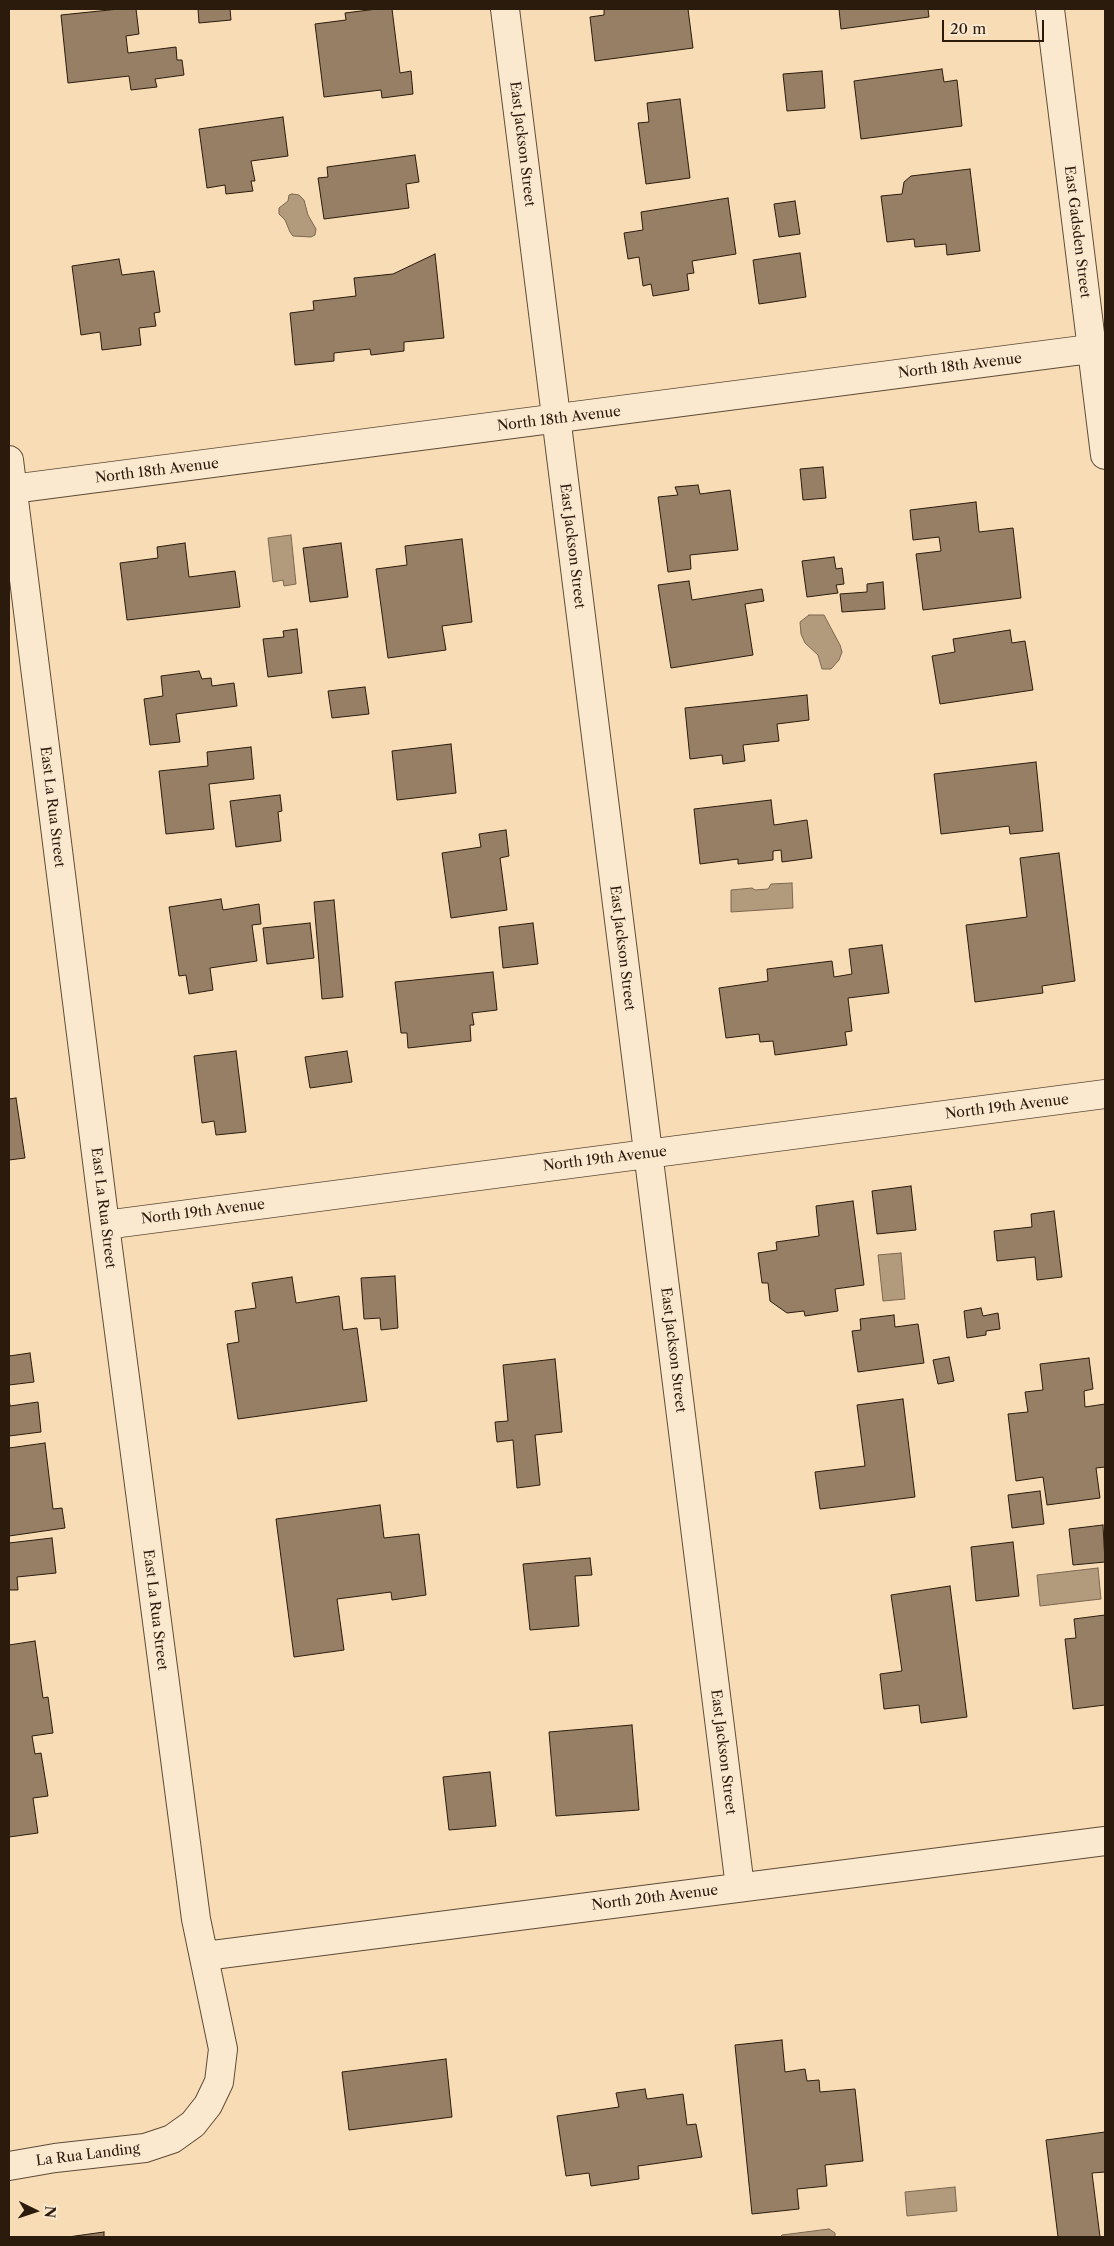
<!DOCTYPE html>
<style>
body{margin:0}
#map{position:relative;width:1114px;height:2246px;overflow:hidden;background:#f8dcb5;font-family:"Libre Caslon Text",serif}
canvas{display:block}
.frame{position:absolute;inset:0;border:10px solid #2b1b0d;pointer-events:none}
.north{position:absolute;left:10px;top:2186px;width:50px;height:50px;-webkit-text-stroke:4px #fae8cf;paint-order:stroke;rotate:94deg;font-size:14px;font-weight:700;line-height:20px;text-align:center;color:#2b1b0d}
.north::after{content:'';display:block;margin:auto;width:18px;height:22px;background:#2b1b0d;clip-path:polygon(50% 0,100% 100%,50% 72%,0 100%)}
.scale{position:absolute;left:942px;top:20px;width:102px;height:22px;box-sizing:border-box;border:2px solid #2b1b0d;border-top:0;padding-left:6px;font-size:15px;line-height:18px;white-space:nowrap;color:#2b1b0d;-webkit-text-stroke:4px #fae8cf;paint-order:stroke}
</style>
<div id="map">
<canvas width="1114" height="2246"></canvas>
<div class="frame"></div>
<div class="north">N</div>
<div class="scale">20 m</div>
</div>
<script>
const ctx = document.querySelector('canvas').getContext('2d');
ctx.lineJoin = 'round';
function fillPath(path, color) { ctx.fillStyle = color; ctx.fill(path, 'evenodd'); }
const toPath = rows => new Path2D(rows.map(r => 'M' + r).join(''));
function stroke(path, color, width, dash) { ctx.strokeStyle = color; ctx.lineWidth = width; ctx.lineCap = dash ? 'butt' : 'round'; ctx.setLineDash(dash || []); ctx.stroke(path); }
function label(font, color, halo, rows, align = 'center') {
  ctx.font = font + ' "Libre Caslon Text",serif'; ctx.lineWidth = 4; ctx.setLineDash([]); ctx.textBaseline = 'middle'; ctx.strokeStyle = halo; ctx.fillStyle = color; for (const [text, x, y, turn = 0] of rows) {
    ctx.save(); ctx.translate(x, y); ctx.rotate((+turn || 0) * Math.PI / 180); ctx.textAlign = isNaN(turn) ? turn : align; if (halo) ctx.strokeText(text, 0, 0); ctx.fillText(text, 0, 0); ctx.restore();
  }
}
const water = toPath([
 [292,194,299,195,304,200,308,215,316,229,315,235,311,237,293,236,290,232,285,220,279,214,279,208,288,201,289,195,292,194],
 [291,535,296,584,284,586,283,580,273,582,268,538,291,535],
 [809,615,824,615,840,645,842,652,839,660,831,669,822,669,818,655,805,643,801,634,800,622,809,615],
 [792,883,793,908,731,912,731,890,752,888,755,890,768,889,771,884,792,883],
 [901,1253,905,1299,883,1301,878,1255,901,1253],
 [1098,1568,1101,1599,1040,1606,1037,1575,1098,1568],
 [955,2187,957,2211,907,2216,905,2192,955,2187],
 [829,2229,835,2233,835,2237,780,2237,782,2235,829,2229]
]);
const building = toPath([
 [119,9,136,9,139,34,126,36,128,53,176,47,177,60,182,60,184,75,155,79,157,87,131,90,129,76,68,83,61,15,119,9],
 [198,9,230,9,231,20,199,23,198,9],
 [377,9,392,9,400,73,411,71,413,94,382,98,381,90,324,97,315,24,346,20,345,13,377,9],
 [604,9,688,9,693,48,595,61,590,17,604,15,604,9],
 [839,9,928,9,929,17,841,29,839,9],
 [942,69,944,82,957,80,962,126,861,139,854,81,942,69],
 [822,71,825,108,787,111,783,74,822,71],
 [680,99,690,178,646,184,638,123,649,122,647,103,680,99],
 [283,117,288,156,251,161,255,181,251,181,253,191,226,194,225,185,207,188,199,129,283,117],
 [415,155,419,182,406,184,409,208,324,219,318,178,328,177,327,167,415,155],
 [970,169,980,251,947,255,946,244,915,247,914,239,887,242,881,196,902,194,904,182,911,176,970,169],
 [728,198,736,254,692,261,694,273,687,274,689,290,653,296,651,284,643,286,639,257,628,259,624,233,643,230,641,212,728,198],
 [795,201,800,234,779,237,774,204,795,201],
 [800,253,806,297,759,304,753,260,800,253],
 [435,254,444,338,404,342,404,351,371,355,370,349,334,353,334,361,295,365,290,313,314,310,313,301,356,296,354,278,393,274,435,254],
 [119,259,122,275,154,271,160,312,154,313,156,326,139,328,141,345,102,350,100,332,81,335,72,266,119,259],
 [823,467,826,498,803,500,800,469,823,467],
 [698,485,700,494,730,490,738,550,690,555,691,569,668,572,658,497,678,495,675,487,698,485],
 [976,502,979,532,1013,528,1021,598,923,610,916,554,941,551,939,537,913,540,910,510,976,502],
 [462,539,472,622,442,626,446,650,388,658,376,569,407,565,405,546,462,539],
 [185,543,189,577,235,571,240,607,127,620,120,563,158,558,157,547,185,543],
 [341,543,348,597,310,602,303,548,341,543],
 [834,557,836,569,842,568,844,584,836,585,838,593,807,597,802,561,834,557],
 [689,581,692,600,762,589,764,601,745,604,753,655,671,668,658,585,689,581],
 [883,582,885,609,842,612,840,594,867,592,867,584,883,582],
 [297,629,302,673,268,677,263,639,284,637,283,631,297,629],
 [1010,630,1012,643,1025,641,1033,690,940,704,932,656,955,652,953,639,1010,630],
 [199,671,202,679,211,678,212,686,234,683,237,706,176,714,180,742,150,745,144,699,163,696,161,676,199,671],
 [365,687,369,714,332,718,328,691,365,687],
 [807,695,809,720,777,724,779,741,743,745,745,761,723,764,722,755,690,759,685,708,807,695],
 [451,744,456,793,397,800,392,751,451,744],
 [251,747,254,779,209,784,214,829,166,834,159,771,208,766,207,752,251,747],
 [1036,762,1043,831,1010,834,1009,826,941,834,934,774,1036,762],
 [280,795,282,811,278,812,281,841,236,847,230,801,280,795],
 [771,800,774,825,807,820,812,858,782,862,781,850,773,851,773,860,738,864,738,859,700,864,694,809,771,800],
 [506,830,509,856,500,858,507,910,451,918,442,853,481,847,479,834,506,830],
 [1059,853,1075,981,1042,986,1043,993,975,1002,966,925,1027,917,1020,858,1059,853],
 [221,899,223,910,259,904,261,924,252,925,257,961,210,968,213,990,189,994,186,975,179,976,169,907,221,899],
 [334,900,343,997,322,999,314,902,334,900],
 [310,923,314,958,267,964,263,928,310,923],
 [533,923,538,964,503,968,499,927,533,923],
 [882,945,889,993,848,998,852,1031,845,1032,847,1045,775,1055,773,1041,760,1042,759,1034,726,1038,719,988,768,981,767,969,832,961,834,977,852,974,849,949,882,945],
 [493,972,497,1010,472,1013,474,1025,470,1025,471,1041,408,1048,407,1033,401,1033,395,982,493,972],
 [236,1051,246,1132,216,1135,214,1121,202,1123,194,1056,236,1051],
 [347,1051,352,1082,310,1088,305,1057,347,1051],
 [16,1098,25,1158,9,1160,9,1099,16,1098],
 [911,1186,916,1230,877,1234,872,1191,911,1186],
 [853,1201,864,1285,835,1289,838,1311,805,1316,804,1311,787,1313,770,1301,768,1283,762,1283,758,1253,777,1250,776,1242,819,1236,816,1206,853,1201],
 [1054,1211,1062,1277,1037,1280,1035,1257,997,1261,994,1231,1032,1227,1031,1214,1054,1211],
 [395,1276,398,1328,381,1330,380,1318,364,1319,361,1278,395,1276],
 [292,1277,296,1303,339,1296,343,1330,357,1328,367,1401,238,1419,227,1344,239,1342,235,1311,256,1308,252,1283,292,1277],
 [981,1308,983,1316,998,1313,1000,1329,986,1331,986,1335,967,1338,964,1311,981,1308],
 [894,1315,895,1327,918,1324,924,1363,858,1372,852,1331,861,1330,860,1319,894,1315],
 [30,1353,34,1382,9,1385,9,1356,30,1353],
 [949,1357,954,1381,938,1384,933,1360,949,1357],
 [1089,1358,1093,1389,1084,1391,1085,1407,1105,1404,1105,1467,1096,1468,1100,1498,1047,1505,1043,1477,1016,1481,1008,1414,1028,1412,1025,1392,1043,1390,1040,1364,1089,1358],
 [555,1359,562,1432,535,1435,540,1485,517,1488,513,1440,497,1442,495,1422,508,1421,503,1365,555,1359],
 [9,1398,10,1406,38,1402,41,1432,9,1436,9,1398],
 [903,1399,915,1497,820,1509,815,1472,865,1466,857,1405,903,1399],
 [45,1443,53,1509,62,1508,65,1528,9,1536,9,1448,45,1443],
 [1040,1491,1044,1524,1012,1528,1008,1495,1040,1491],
 [380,1505,384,1538,419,1534,426,1595,392,1600,391,1592,337,1599,344,1650,294,1657,276,1519,380,1505],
 [1103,1525,1105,1562,1073,1565,1069,1529,1103,1525],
 [52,1538,56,1573,17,1577,18,1590,9,1590,9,1543,52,1538],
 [1013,1542,1019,1596,976,1601,971,1547,1013,1542],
 [590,1558,592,1575,575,1576,579,1626,530,1630,523,1564,590,1558],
 [950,1586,967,1717,921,1723,919,1705,884,1709,880,1674,902,1671,891,1595,950,1586],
 [1105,1615,1105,1705,1073,1709,1065,1639,1076,1638,1074,1619,1105,1615],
 [35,1641,43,1698,48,1697,53,1733,32,1736,35,1754,41,1753,48,1796,33,1798,38,1833,9,1837,9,1645,35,1641],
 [632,1725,639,1810,556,1816,549,1732,632,1725],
 [490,1772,496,1826,449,1830,443,1777,490,1772],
 [782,2040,785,2072,805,2069,807,2081,819,2080,820,2092,855,2089,863,2161,825,2165,827,2186,797,2189,799,2209,752,2214,735,2045,782,2040],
 [446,2059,452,2117,349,2130,342,2072,446,2059],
 [645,2089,647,2099,683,2094,687,2125,696,2124,702,2157,638,2166,639,2179,591,2186,589,2173,566,2176,557,2116,619,2107,616,2093,645,2089],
 [1105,2132,1105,2172,1092,2173,1100,2237,1058,2237,1046,2140,1105,2132],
 [104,2232,104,2237,68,2237,104,2232]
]);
const street = toPath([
 [505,9,740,1887],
 [1050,9,1105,455],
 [9,460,105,1225,196,1919,223,2049,219,2082,208,2105,193,2124,172,2139,145,2148,55,2158,9,2166],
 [12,489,1105,347],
 [105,1225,1105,1094],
 [205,1956,1105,1841]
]);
const streetNames = [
 ["East Jackson Street",522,144,83],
 ["East Gadsden Street",1077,232,83],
 ["North 18th Avenue",960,366,-7],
 ["North 18th Avenue",559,419,-7],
 ["North 18th Avenue",157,471,-7],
 ["East Jackson Street",572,546,83],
 ["East La Rua Street",52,807,83],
 ["East Jackson Street",622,948,83],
 ["North 19th Avenue",1007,1107,-7],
 ["North 19th Avenue",605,1159,-7],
 ["East La Rua Street",103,1208,83],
 ["North 19th Avenue",203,1212,-7],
 ["East Jackson Street",673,1350,83],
 ["East La Rua Street",155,1610,83],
 ["East Jackson Street",723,1752,83],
 ["North 20th Avenue",655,1898,-7],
 ["La Rua Landing",88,2155,-7]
];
fillPath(water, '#b29a7c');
stroke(water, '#7c6750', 1);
fillPath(building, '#967f64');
stroke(building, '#2b1b0d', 1);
stroke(street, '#5e4b37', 30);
stroke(street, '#fae8cf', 28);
label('14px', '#2b1b0d', '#fae8cf', streetNames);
</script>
